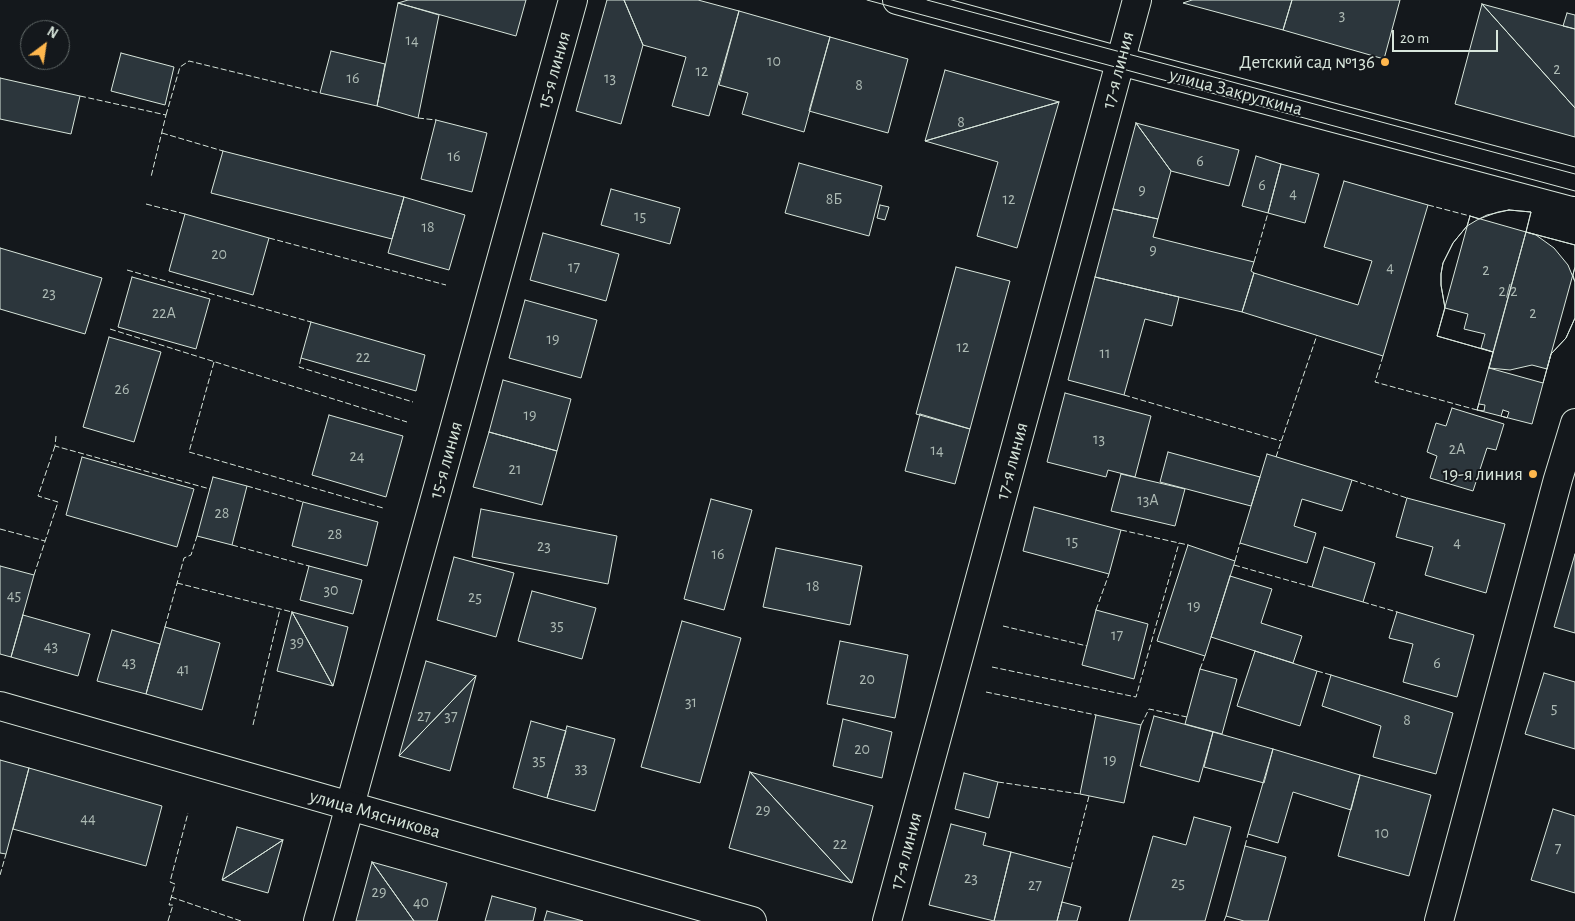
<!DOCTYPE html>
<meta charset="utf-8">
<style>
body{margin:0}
#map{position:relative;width:1575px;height:921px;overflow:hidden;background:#14181c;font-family:"Alegreya Sans",sans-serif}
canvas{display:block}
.north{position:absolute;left:20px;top:20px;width:50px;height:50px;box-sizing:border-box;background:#14181c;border:1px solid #626a69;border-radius:50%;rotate:31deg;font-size:14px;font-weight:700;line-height:20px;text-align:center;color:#d8e6dc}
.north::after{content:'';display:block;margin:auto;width:18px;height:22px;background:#ffb74d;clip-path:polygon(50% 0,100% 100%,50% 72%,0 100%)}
.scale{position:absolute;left:1392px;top:30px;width:106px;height:22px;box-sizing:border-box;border:2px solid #d8e6dc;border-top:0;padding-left:6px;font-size:15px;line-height:18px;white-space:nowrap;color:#d8e6dc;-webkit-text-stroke:4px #14181c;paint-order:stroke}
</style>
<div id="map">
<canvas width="1575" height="921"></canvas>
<div class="north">N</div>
<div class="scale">20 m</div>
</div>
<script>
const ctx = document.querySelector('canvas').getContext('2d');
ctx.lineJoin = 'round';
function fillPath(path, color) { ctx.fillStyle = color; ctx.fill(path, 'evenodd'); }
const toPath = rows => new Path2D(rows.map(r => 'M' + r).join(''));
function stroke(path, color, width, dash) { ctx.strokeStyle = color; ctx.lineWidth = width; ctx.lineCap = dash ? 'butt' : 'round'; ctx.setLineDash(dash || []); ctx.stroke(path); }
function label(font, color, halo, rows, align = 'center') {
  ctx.font = font + ' "Alegreya Sans",sans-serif'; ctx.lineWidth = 4; ctx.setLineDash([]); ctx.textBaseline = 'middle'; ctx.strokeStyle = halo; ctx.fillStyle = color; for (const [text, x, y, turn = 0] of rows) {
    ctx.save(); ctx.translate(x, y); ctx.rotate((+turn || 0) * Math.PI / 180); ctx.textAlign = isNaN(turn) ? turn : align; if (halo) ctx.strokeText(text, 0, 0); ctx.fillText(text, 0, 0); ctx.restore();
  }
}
const building = toPath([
 [408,0,526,0,516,36,398,3,408,0],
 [607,0,624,0,643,45,621,124,576,111,607,0],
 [624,0,698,0,739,11,709,116,672,106,686,57,643,45,624,0],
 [1192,0,1292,0,1283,30,1183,3,1192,0],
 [1292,0,1400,0,1384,59,1283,30,1292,0],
 [398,3,439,15,418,118,377,106,398,3],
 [1482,4,1575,108,1575,137,1455,104,1482,4],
 [1482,4,1575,29,1575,108,1482,4],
 [739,11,830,37,804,132,742,114,748,93,719,85,739,11],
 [1567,13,1575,15,1575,29,1563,26,1567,13],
 [830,37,908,59,888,133,809,111,830,37],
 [331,51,385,64,377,106,320,93,331,51],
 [121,53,174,67,165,105,111,91,121,53],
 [945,70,1059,102,925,141,945,70],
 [0,78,80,96,71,134,0,119,0,78],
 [1059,102,1017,248,977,236,998,162,925,141,1059,102],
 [436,120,487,133,472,192,421,179,436,120],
 [1136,123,1239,150,1229,186,1171,171,1136,123],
 [1136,123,1171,171,1158,219,1113,209,1136,123],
 [223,151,404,197,392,239,211,193,223,151],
 [1256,156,1281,164,1268,213,1242,206,1256,156],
 [799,163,882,186,869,236,785,213,799,163],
 [1281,164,1319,174,1305,223,1268,213,1281,164],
 [1344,181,1428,205,1383,356,1242,312,1254,273,1358,305,1372,261,1324,247,1344,181],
 [611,189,680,208,670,244,601,225,611,189],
 [404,197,465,215,449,270,388,253,404,197],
 [880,205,889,207,885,220,877,218,880,205],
 [1113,209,1158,219,1153,237,1254,262,1251,271,1254,273,1242,312,1095,277,1113,209],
 [1509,210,1531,212,1526,232,1575,245,1575,267,1573,275,1575,282,1575,318,1566,338,1551,354,1532,424,1477,410,1493,352,1437,336,1445,308,1441,285,1441,274,1443,263,1453,243,1467,226,1470,216,1479,219,1498,212,1509,210],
 [1509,210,1531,212,1526,232,1536,235,1554,248,1568,265,1575,282,1575,318,1566,338,1551,354,1547,369,1532,365,1510,370,1489,368,1493,352,1481,348,1485,334,1464,329,1468,314,1445,308,1441,285,1441,274,1443,263,1453,243,1467,226,1477,220,1487,215,1509,210],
 [185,214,269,238,253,295,169,271,185,214],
 [1470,216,1526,232,1493,352,1437,336,1470,216],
 [1526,232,1575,245,1575,267,1543,383,1489,368,1526,232],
 [543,233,619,254,606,301,530,280,543,233],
 [0,248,102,278,85,334,0,309,0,248],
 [956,267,1010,281,970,429,916,414,956,267],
 [132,277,210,299,196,349,118,327,132,277],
 [1095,277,1179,297,1172,326,1145,319,1124,395,1068,380,1095,277],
 [525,300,597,320,581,378,509,358,525,300],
 [311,322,425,355,416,391,301,358,311,322],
 [109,337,161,352,134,442,83,427,109,337],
 [503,380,571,399,557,451,489,432,503,380],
 [1065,393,1151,416,1135,477,1108,470,1106,477,1047,462,1065,393],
 [1479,404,1485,405,1484,411,1477,410,1479,404],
 [1452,408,1504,424,1496,450,1487,448,1473,491,1430,478,1437,456,1427,452,1436,423,1446,426,1452,408],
 [1503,410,1509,412,1507,418,1501,416,1503,410],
 [920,414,970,429,955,484,905,471,920,414],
 [329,415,403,436,386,497,312,475,329,415],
 [489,432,557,451,542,505,473,487,489,432],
 [1168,452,1260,477,1251,506,1160,482,1168,452],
 [1267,454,1352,480,1342,511,1302,499,1294,526,1316,533,1307,563,1240,543,1267,454],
 [82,457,194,489,177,547,66,515,82,457],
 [1121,474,1185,489,1175,526,1111,511,1121,474],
 [213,477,247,486,232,545,197,536,213,477],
 [1407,498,1505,524,1486,593,1425,575,1433,547,1396,537,1407,498],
 [711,499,752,510,724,610,684,599,711,499],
 [303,502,378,522,367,566,292,546,303,502],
 [1034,507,1121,530,1109,574,1023,551,1034,507],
 [481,509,617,536,608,584,472,557,481,509],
 [1188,545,1235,561,1205,656,1157,641,1188,545],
 [1324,547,1375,563,1363,602,1312,587,1324,547],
 [776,548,862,566,850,625,763,607,776,548],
 [1575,554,1575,633,1554,627,1575,554],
 [454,557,514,573,496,637,437,620,454,557],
 [0,566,34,575,11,657,0,654,0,566],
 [309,566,362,580,353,614,300,600,309,566],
 [1230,576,1272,589,1261,623,1302,636,1293,663,1211,637,1230,576],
 [532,591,596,608,582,659,518,641,532,591],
 [1096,610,1148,624,1134,679,1082,665,1096,610],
 [292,612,348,627,333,686,292,612],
 [292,612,333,686,277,671,292,612],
 [1397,612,1474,635,1457,697,1403,682,1413,644,1389,638,1397,612],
 [23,615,90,634,78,676,11,657,23,615],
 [682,621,741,638,700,783,641,767,682,621],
 [165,627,220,643,202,710,146,694,165,627],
 [112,630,160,644,146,694,97,681,112,630],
 [840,641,908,655,895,718,827,704,840,641],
 [1255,651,1317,671,1300,726,1237,706,1255,651],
 [426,661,476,676,399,756,426,661],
 [1200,669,1237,679,1222,734,1185,724,1200,669],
 [1544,673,1575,682,1575,749,1525,734,1544,673],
 [1331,675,1453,713,1436,774,1373,757,1381,726,1322,706,1331,675],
 [476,676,450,771,399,756,476,676],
 [1096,715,1141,725,1124,803,1080,794,1096,715],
 [1154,716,1213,732,1199,782,1140,766,1154,716],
 [843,719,892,732,882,778,833,766,843,719],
 [531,721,566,731,547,798,513,788,531,721],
 [567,726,615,739,595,811,547,798,567,726],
 [1213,732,1273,749,1264,783,1204,767,1213,732],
 [1273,749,1360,775,1351,810,1293,792,1278,843,1248,834,1273,749],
 [0,760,29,768,6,854,0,853,0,760],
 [29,768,162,806,146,866,13,829,29,768],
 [750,772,873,806,852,883,750,772],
 [750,772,852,883,729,848,750,772],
 [964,773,998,782,989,818,955,809,964,773],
 [1360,775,1431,795,1409,876,1338,856,1360,775],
 [1553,809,1575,816,1575,893,1531,880,1553,809],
 [1194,817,1231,827,1205,921,1129,921,1153,836,1186,845,1194,817],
 [951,824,986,833,983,845,1011,852,994,921,929,905,951,824],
 [237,827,283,840,222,880,237,827],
 [283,840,268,893,222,880,283,840],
 [1245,846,1286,857,1268,921,1244,921,1226,916,1245,846],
 [1011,852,1071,868,1057,921,994,921,1011,852],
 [372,862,414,921,356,921,372,862],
 [372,862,447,883,437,921,414,921,372,862],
 [492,896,536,908,533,921,485,921,492,896],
 [1062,902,1081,907,1077,921,1057,921,1062,902],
 [547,911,583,921,544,921,547,911]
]);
const street = toPath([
 [318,921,573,0],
 [887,921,1137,0]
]);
const secondary = toPath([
 [897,0,1120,61,1575,182],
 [0,706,752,921],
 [1439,921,1558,479,1575,423]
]);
const tram = toPath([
 [867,0,1575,191],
 [927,0,1575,174]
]);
const fence = toPath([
 [80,96,166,115,151,177],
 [166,115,180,67,189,61,320,93],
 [418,118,436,120],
 [162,133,223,151],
 [146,204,185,214],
 [1428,205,1470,216],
 [269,238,446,285],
 [1254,262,1268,213],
 [127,270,311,322],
 [110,329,407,422],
 [1383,356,1375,382,1477,410],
 [301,358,299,367,413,402],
 [214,362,189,452,383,508],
 [1124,395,1281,441],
 [56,436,55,446,210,489],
 [1276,457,1317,335],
 [1352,480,1407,498],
 [247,486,303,502],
 [0,529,45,541],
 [1121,530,1188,545],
 [232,545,309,566],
 [1235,561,1240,543],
 [1234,565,1312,587],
 [34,575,58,502,38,496,55,446],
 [177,583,292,612],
 [1363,602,1397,612],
 [1096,610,1109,574],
 [1003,626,1087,646],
 [165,627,184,558,191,555,197,536],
 [992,667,1136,697,1179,543],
 [1200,669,1205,656],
 [1317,671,1331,675],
 [986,692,1096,715],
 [253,725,280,609],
 [1141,725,1149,709,1187,717],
 [998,782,1080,794],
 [1245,846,1248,834],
 [1071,868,1089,796],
 [0,875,6,854],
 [171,897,241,921],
 [168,921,173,905,169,905,175,884,170,882,188,813],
 [1224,921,1226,916]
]);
const markers = [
 [1385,62,5,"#ffb74d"],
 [1533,474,5,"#ffb74d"]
];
const numberNames = [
 ["3",1342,15],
 ["14",412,40],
 ["10",774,61],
 ["2",1557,69],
 ["12",702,71],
 ["16",353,78],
 ["13",610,78],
 ["8",859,85],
 ["8",961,122],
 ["16",454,156],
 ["6",1200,161],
 ["6",1262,185],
 ["9",1142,190],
 ["4",1293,193],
 ["8Б",834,199],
 ["12",1009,199],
 ["15",640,216],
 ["18",428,227],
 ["9",1153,250],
 ["20",219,254],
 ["17",574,267],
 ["4",1390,267],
 ["2",1486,270],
 ["2/2",1508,291],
 ["23",49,293],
 ["22А",164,313],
 ["2",1533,313],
 ["19",553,339],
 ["12",963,347],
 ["11",1105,353],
 ["22",363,357],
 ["26",122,389],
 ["19",530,415],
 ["13",1099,439],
 ["2А",1457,449],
 ["14",937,450],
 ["24",357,456],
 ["21",515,469],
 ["13А",1148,500],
 ["28",222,513],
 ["28",335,534],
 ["15",1072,541],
 ["4",1457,542],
 ["23",544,546],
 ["16",718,554],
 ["18",813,586],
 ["30",331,590],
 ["45",14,595],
 ["25",475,597],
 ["19",1194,606],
 ["35",557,625],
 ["17",1117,635],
 ["39",297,642],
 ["43",51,646],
 ["43",129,662],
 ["6",1437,663],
 ["41",183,669],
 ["20",867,679],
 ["31",691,702],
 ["5",1554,708],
 ["27",424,716],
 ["37",451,716],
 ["8",1407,720],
 ["20",862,749],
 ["35",539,760],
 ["19",1110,760],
 ["33",581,768],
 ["29",763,810],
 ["44",88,818],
 ["10",1382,833],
 ["22",840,844],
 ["7",1558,848],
 ["23",971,878],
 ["25",1178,883],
 ["27",1035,885],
 ["29",379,892],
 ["40",421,902]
];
const poiNames = [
 ["Детский сад №136",1375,62],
 ["19-я линия",1523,474]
];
const streetNames = [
 ["15-я линия",554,70,-74],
 ["17-я линия",1118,70,-75],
 ["улица Закруткина",1236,92,15],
 ["15-я линия",446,460,-74],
 ["17-я линия",1012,461,-75],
 ["улица Мясникова",375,814,16],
 ["17-я линия",906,851,-75]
];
fillPath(building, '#2c363c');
stroke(building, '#d8e6dc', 1);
stroke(street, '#d8e6dc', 30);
stroke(secondary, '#d8e6dc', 30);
stroke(street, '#14181c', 28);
stroke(secondary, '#14181c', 28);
stroke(tram, '#d8e6dc', 1);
stroke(fence, '#d8e6dc', 1, [6, 2.5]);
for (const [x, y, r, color] of markers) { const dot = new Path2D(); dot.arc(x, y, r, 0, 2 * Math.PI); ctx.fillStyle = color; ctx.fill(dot); stroke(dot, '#14181c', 2); }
label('16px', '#adbab4', null, numberNames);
label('19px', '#d8e6dc', '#14181c', poiNames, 'right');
label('19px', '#d8e6dc', '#14181c', streetNames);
</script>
